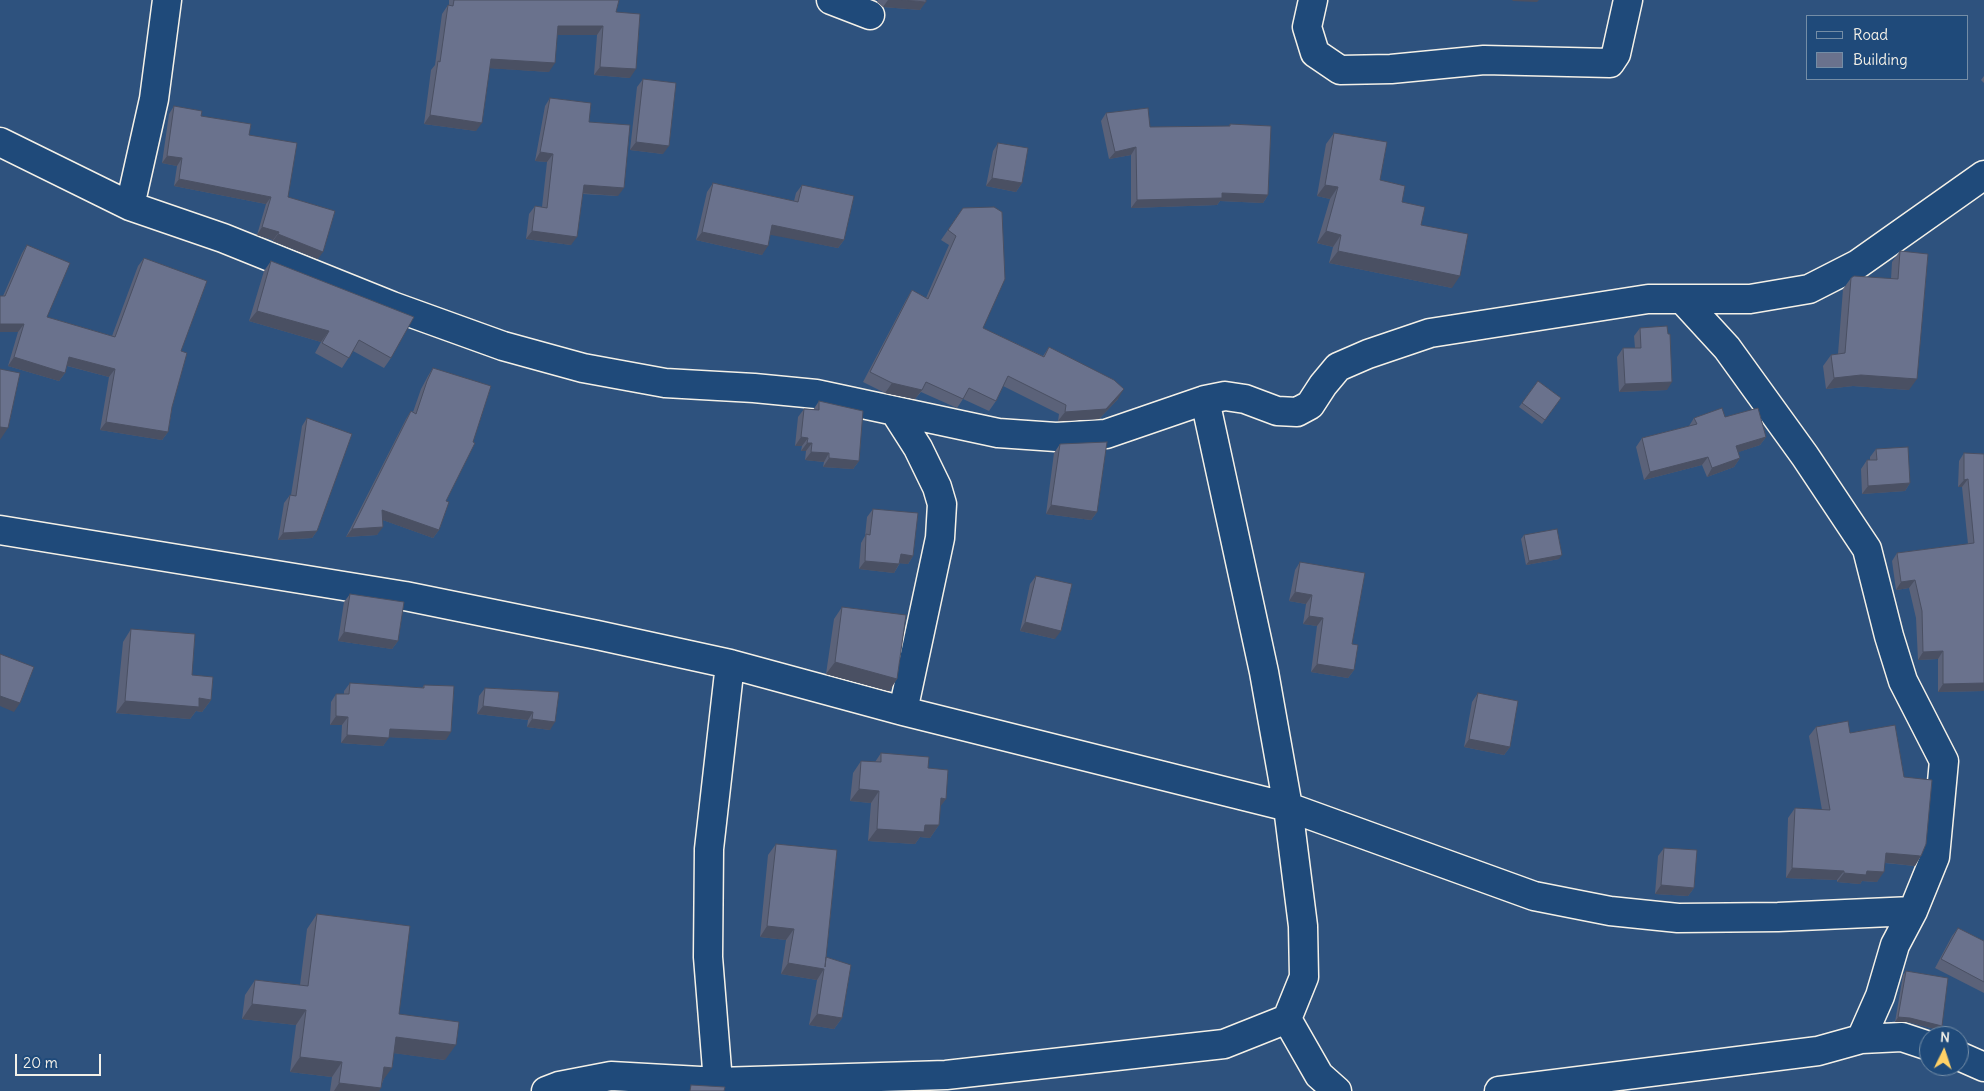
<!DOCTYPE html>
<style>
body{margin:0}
#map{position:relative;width:1984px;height:1091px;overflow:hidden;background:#2e527e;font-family:Delius,sans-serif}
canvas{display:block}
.legend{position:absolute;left:1806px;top:15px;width:162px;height:65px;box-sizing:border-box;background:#1f4a7a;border:1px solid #748da6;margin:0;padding:6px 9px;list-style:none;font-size:15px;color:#f4f1e8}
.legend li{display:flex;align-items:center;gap:10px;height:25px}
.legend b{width:25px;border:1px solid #748da6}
.north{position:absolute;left:1919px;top:1026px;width:50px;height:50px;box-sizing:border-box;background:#1f4a7a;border:1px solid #748da6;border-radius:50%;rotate:4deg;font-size:14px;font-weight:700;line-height:20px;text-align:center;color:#f4f1e8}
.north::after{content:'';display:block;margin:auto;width:18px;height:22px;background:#ffd166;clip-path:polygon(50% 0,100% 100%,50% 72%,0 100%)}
.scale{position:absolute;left:15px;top:1054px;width:86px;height:22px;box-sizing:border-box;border:2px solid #f4f1e8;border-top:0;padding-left:6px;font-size:15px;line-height:18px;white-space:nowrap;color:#f4f1e8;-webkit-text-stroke:4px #1f4a7a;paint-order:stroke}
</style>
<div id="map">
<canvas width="1984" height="1091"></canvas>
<ul class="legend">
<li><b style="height:6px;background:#1f4a7a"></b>Road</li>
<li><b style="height:14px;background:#6a728d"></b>Building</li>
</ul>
<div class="north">N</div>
<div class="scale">20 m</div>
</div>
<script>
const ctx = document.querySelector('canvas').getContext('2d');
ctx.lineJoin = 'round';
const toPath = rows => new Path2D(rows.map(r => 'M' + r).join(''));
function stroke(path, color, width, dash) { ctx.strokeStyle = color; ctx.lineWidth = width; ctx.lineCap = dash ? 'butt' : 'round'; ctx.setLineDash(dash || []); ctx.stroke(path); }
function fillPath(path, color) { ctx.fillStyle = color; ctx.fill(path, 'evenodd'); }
const minor = toPath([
 [831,0,870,15],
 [1313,0,1307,27,1315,53,1340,70,1391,69,1484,60,1610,63,1616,54,1628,0],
 [0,142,130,206,223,238,392,306,503,346,583,368,665,383,754,388,816,394,998,433,1056,437,1106,434,1205,400,1225,396,1245,399,1277,411,1297,412,1310,405,1323,385,1338,367,1368,354,1430,333,1648,299,1750,299,1809,289,1858,264,1984,175],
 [130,206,154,99,167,0],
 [1682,299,1727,348,1805,456,1867,549,1889,636,1903,681,1944,761,1935,857,1913,911,1895,945,1880,996,1861,1039],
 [895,412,918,448,937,487,942,504,940,538,903,711],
 [0,530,405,596,597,635,730,664,903,711,1288,807,1534,896,1610,911,1678,918,1778,917,1913,911],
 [1287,1019,1319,1075,1337,1091],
 [1959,1056,1984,1067],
 [718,1082,708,957,709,849,730,664],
 [546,1091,559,1086,611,1076,718,1082,946,1075,1224,1044,1287,1019,1304,977,1303,926,1288,807,1264,672,1205,400],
 [1499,1091,1818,1051,1861,1039,1902,1037,1929,1046]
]);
const wall = toPath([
 [449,0,619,0,616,12,630,78,594,75,597,35,557,35,549,72,490,68,476,131,424,124,431,70,435,65,442,14,448,5,449,6],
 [878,0,926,0,920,10,883,7,877,2],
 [1984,76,1984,83,1981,80],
 [643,79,663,154,630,150,637,87],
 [550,98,589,122,618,196,583,194,571,245,526,239,529,214,535,206,542,207,547,162,535,161,545,106],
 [174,106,249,135,288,197,318,259,273,241,273,240,257,235,266,204,174,186,177,166,162,163,169,114],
 [1106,113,1150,127,1229,126,1230,124,1268,195,1263,203,1220,201,1217,205,1131,208,1131,155,1109,159,1101,121],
 [1334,133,1402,202,1421,225,1452,288,1329,263,1333,247,1317,243,1330,199,1317,196,1326,144],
 [998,143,1022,183,1016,192,986,186,993,151],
 [713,183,794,201,796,193,802,185,844,240,838,248,770,234,762,255,696,240,707,192],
 [963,208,983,328,1043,356,1049,347,1118,399,1099,419,1058,421,1059,414,1003,386,996,401,989,411,963,399,957,408,921,392,915,399,885,393,863,382,906,300,912,290,926,298,949,245,941,240],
 [27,245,47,317,112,336,138,266,144,258,181,351,168,432,162,440,100,430,109,377,67,366,65,373,59,381,8,366,18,332,0,332,0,296,3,296,22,253],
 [1900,251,1909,390,1853,386,1826,389,1823,366,1831,355,1838,354,1843,289,1851,278,1891,279,1892,262],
 [271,261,391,358,384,368,353,351,342,368,315,353,321,342,249,321,264,271],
 [1640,328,1667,390,1619,392,1617,357,1623,348,1635,348,1634,336],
 [433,368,446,501,439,530,433,538,383,520,377,535,346,537,406,419,411,411,413,412,421,389,428,376],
 [1538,381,1561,398,1542,424,1519,407],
 [819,401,859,461,853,469,823,467,824,462,805,460,806,451,801,451,802,446,795,446,798,417,804,409,813,410],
 [1725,417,1766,437,1760,445,1738,452,1740,458,1734,467,1707,477,1702,465,1644,480,1636,447,1642,438,1689,426,1694,418],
 [307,418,317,531,312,538,278,540,284,503,290,495,291,495,302,426],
 [1060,444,1097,512,1091,520,1046,514,1054,453],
 [1876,449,1910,483,1905,491,1862,494,1861,469,1867,460,1870,460,1870,457],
 [1964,453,1984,454,1984,691,1938,692,1938,659,1918,660,1916,618,1909,588,1896,590,1892,561,1897,553,1968,544,1962,487,1958,487,1959,461],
 [873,509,913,556,908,564,900,563,894,573,859,569,861,543,865,536,867,517],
 [1524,535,1559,559,1526,565,1521,539],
 [1300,562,1352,644,1354,670,1348,678,1311,672,1317,626,1303,624,1306,604,1289,601,1295,570],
 [1036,576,1055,639,1020,631,1030,584],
 [350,594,398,641,392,649,338,641,344,602],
 [842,607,897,679,889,691,826,674,834,619],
 [131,629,192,675,211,700,202,712,196,711,190,719,116,713,123,642],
 [350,683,422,688,424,685,446,740,389,737,383,746,341,743,342,725,330,725,331,702,336,694,344,694,344,691],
 [485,688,559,692,550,730,527,727,528,720,477,714,479,696],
 [1478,693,1510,747,1504,755,1464,747,1472,702],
 [1816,727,1850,733,1915,866,1885,863,1877,882,1862,881,1860,884,1837,882,1837,880,1786,878,1788,818,1795,808,1822,810,1809,736],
 [881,753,928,768,946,799,940,806,939,825,930,838,920,837,915,844,868,841,871,803,850,801,853,773,861,761,875,762],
 [776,844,826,958,842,1018,834,1029,809,1025,817,980,781,974,786,940,760,937,768,855],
 [1664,848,1694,888,1688,896,1655,894,1658,856],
 [317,914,399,1014,445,1060,394,1053,379,1091,330,1091,332,1077,290,1072,296,1025,242,1019,245,995,255,980,300,985,307,929],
 [1958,928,1984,941,1984,993,1935,968,1952,936],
 [1906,971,1939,1030,1907,1022,1895,1022,1903,975]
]);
const shadedWall = toPath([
 [888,0,902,0,926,2,920,10,883,7],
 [1513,0,1539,0,1537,2,1512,1],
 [558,26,603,26,597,35,552,35],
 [491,59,555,63,549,72,485,68],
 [600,67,636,69,630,78,594,75],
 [430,115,482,123,476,131,424,124],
 [636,142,669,146,663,154,630,150],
 [1136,147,1131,155,1109,159,1115,152],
 [540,152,553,154,547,162,535,161],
 [167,156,182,158,177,166,162,163],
 [992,178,1022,183,1016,192,986,186],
 [179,179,271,197,266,204,174,186],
 [584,185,624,188,618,196,578,193],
 [1325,185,1338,187,1330,199,1317,196],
 [1222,193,1268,195,1263,203,1220,201,1217,205,1131,208,1137,200],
 [772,225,844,240,838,248,766,234],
 [262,227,279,232,273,240,257,235],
 [532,231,577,237,571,245,526,239],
 [1326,231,1341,235,1333,247,1317,243],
 [702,232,768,246,762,255,696,240],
 [278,234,323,252,318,259,273,241],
 [1338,251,1460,276,1452,288,1329,263],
 [257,311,329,331,321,342,249,321],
 [0,324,24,324,18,332,0,332],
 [14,357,65,373,59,381,8,366],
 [69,357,115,369,109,377,64,365],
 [1861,375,1917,379,1909,390,1853,386,1826,389,1834,378],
 [1672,382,1667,390,1619,392,1625,384],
 [892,383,922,390,915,399,885,393],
 [1124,389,1118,399,1099,419,1058,421,1065,412],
 [106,422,168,432,162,440,100,430],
 [0,427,8,428,0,440],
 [801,437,808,438,802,446,795,446],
 [1766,437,1760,445,1730,455,1736,446],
 [807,443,812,443,806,451,801,451],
 [811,452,829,453,824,462,805,460],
 [1708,457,1702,465,1644,480,1650,472],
 [829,458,859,461,853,469,823,467],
 [1740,458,1734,467,1707,477,1712,468],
 [1968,479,1962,487,1958,487,1964,480],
 [1910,483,1905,491,1862,494,1868,486],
 [1051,505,1097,512,1091,520,1046,514],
 [382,510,439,530,433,538,377,518],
 [383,527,377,535,346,537,352,529],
 [317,531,312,538,278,540,283,533],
 [901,554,913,556,908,564,895,563],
 [1562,555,1559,559,1526,565,1529,561],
 [865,561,899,564,894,573,859,569],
 [1915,580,1909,588,1896,590,1901,582],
 [1295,592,1312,595,1306,604,1289,601],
 [1309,616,1323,618,1317,626,1303,624],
 [1025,622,1061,631,1055,639,1020,631],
 [344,632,398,641,392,649,338,641],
 [1943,651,1938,659,1918,660,1923,652],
 [835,662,897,679,889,691,826,674],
 [1317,664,1354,670,1348,678,1311,672],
 [1984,683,1984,691,1938,692,1943,684],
 [0,696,20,703,14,712,0,706],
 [199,698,211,700,202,712,196,711,190,719,116,713,125,701],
 [483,706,533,712,528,720,477,714],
 [336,716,348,717,342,725,330,725],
 [532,719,555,722,550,730,527,727],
 [390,729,451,732,446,740,384,737],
 [347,735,389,738,383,746,341,743],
 [1469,739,1510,747,1504,755,1464,747],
 [859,789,879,791,871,803,850,801],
 [941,798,946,799,937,811],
 [925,825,939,825,930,838,920,837,915,844,868,841,877,829],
 [1886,853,1921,856,1915,866,1879,862],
 [1792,868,1844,871,1837,880,1786,878],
 [1867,871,1884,872,1877,882,1862,881,1860,884,1837,882,1844,873],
 [1661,885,1694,888,1688,896,1655,894],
 [767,926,794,929,786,940,760,937],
 [788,963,824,969,817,980,781,974],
 [252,1004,306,1010,296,1025,242,1019],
 [817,1014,842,1018,834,1029,809,1025],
 [1898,1017,1910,1018,1942,1026,1939,1030,1907,1022,1895,1022],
 [396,1037,456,1045,445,1060,385,1052],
 [300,1057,342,1062,332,1077,290,1072],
 [384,1067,392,1068,381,1083],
 [339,1083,381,1088,379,1091,334,1091]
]);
const building = toPath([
 [454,0,619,0,616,12,640,14,636,69,600,67,603,26,558,26,555,63,491,59,482,123,430,115,438,61,440,62,448,5,453,6,454,0],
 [902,0,926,0,926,2,902,0],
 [643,79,676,83,669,146,636,142,643,79],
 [550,98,591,103,589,122,630,125,624,188,584,185,577,237,532,231,535,206,547,208,553,154,540,152,550,98],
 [174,106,202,111,201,116,251,124,249,135,297,143,288,197,335,211,323,252,278,234,279,232,262,227,271,197,179,179,182,158,167,156,174,106],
 [1148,108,1150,127,1230,126,1230,124,1271,126,1268,195,1222,193,1222,198,1137,200,1136,147,1115,152,1106,113,1148,108],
 [1334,133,1387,142,1380,180,1405,186,1402,202,1425,207,1421,225,1468,234,1460,276,1338,251,1341,235,1326,231,1338,187,1325,185,1334,133],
 [998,143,1028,148,1022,183,992,178,998,143],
 [713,183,798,202,802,185,854,196,844,240,772,225,768,246,702,232,713,183],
 [994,207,1002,212,1005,279,983,328,1044,357,1049,347,1114,380,1124,389,1106,409,1065,412,1066,405,1008,376,996,401,969,388,963,399,926,382,922,390,892,383,870,372,912,290,928,299,956,236,948,230,963,208,994,207],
 [27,245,70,263,47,317,115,337,144,258,207,281,181,351,187,353,172,407,168,432,106,422,115,369,69,357,65,373,14,357,24,324,0,324,0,296,5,296,27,245],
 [1900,251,1928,254,1917,379,1861,375,1834,378,1831,355,1845,353,1851,278,1854,276,1898,279,1900,251],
 [271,261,414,317,391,358,359,340,349,358,322,343,329,331,257,311,271,261],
 [1667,326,1668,334,1670,334,1672,382,1625,384,1623,348,1641,348,1640,328,1667,326],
 [433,368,491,386,473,442,475,443,446,501,449,502,439,530,382,510,383,527,352,529,411,411,416,414,427,381,433,368],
 [0,369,20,373,8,428,0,427,0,369],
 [1538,381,1561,398,1545,420,1522,403,1538,381],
 [819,401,863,411,859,461,829,458,829,453,811,452,812,443,807,443,808,438,801,437,804,409,819,410,819,401],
 [1722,408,1725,417,1758,408,1766,437,1736,446,1740,458,1712,468,1708,457,1650,472,1642,438,1697,424,1694,418,1722,408],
 [307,418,352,434,317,531,283,533,290,495,296,496,307,418],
 [1107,442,1097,512,1051,505,1060,444,1107,442],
 [1908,447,1910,483,1868,486,1867,460,1877,460,1876,449,1908,447],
 [1964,453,1984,454,1984,683,1943,684,1943,651,1923,652,1922,611,1915,580,1901,582,1897,553,1974,543,1968,479,1964,480,1964,453],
 [873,509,918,513,913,556,901,554,899,564,865,561,866,534,870,535,873,509],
 [1557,529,1562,555,1529,561,1524,535,1557,529],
 [1300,562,1365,573,1352,644,1358,645,1354,670,1317,664,1323,618,1309,616,1312,595,1295,592,1300,562],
 [1036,576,1072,584,1061,631,1025,622,1036,576],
 [350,594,404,602,398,641,344,632,350,594],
 [842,607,906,615,897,679,835,662,842,607],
 [131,629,195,634,192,675,213,677,211,700,199,698,199,707,125,701,131,629],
 [0,654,34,667,20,703,0,696,0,654],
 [350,683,424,688,424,685,454,686,451,732,390,729,389,738,347,735,348,717,336,716,336,694,349,694,350,683],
 [485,688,559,692,555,722,532,719,533,712,483,706,485,688],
 [1478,693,1518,701,1510,747,1469,739,1478,693],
 [1848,721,1850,733,1895,725,1904,777,1932,780,1926,844,1921,856,1886,853,1884,872,1867,871,1866,875,1844,873,1844,871,1792,868,1795,808,1830,810,1816,727,1848,721],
 [881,753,929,757,928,768,948,770,946,799,941,798,939,825,925,825,924,832,877,829,879,791,859,789,861,761,881,762,881,753],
 [776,844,837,850,825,967,826,957,851,965,842,1018,817,1014,824,969,788,963,794,929,767,926,776,844],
 [1664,848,1697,850,1694,888,1661,885,1664,848],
 [317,914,410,926,399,1014,459,1022,456,1045,396,1037,392,1068,384,1067,381,1088,339,1083,342,1062,300,1057,306,1010,252,1004,255,980,308,986,317,914],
 [1958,928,1984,941,1984,982,1941,959,1958,928],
 [1906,971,1948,978,1942,1026,1910,1018,1898,1017,1906,971],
 [691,1085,725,1087,724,1091,690,1091,691,1085]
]);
stroke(minor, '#f4f1e8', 31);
stroke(minor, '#1f4a7a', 28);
fillPath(wall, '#5b6279');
fillPath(shadedWall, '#4a5063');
fillPath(building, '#6a728d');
stroke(building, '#4a5063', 1);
</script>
